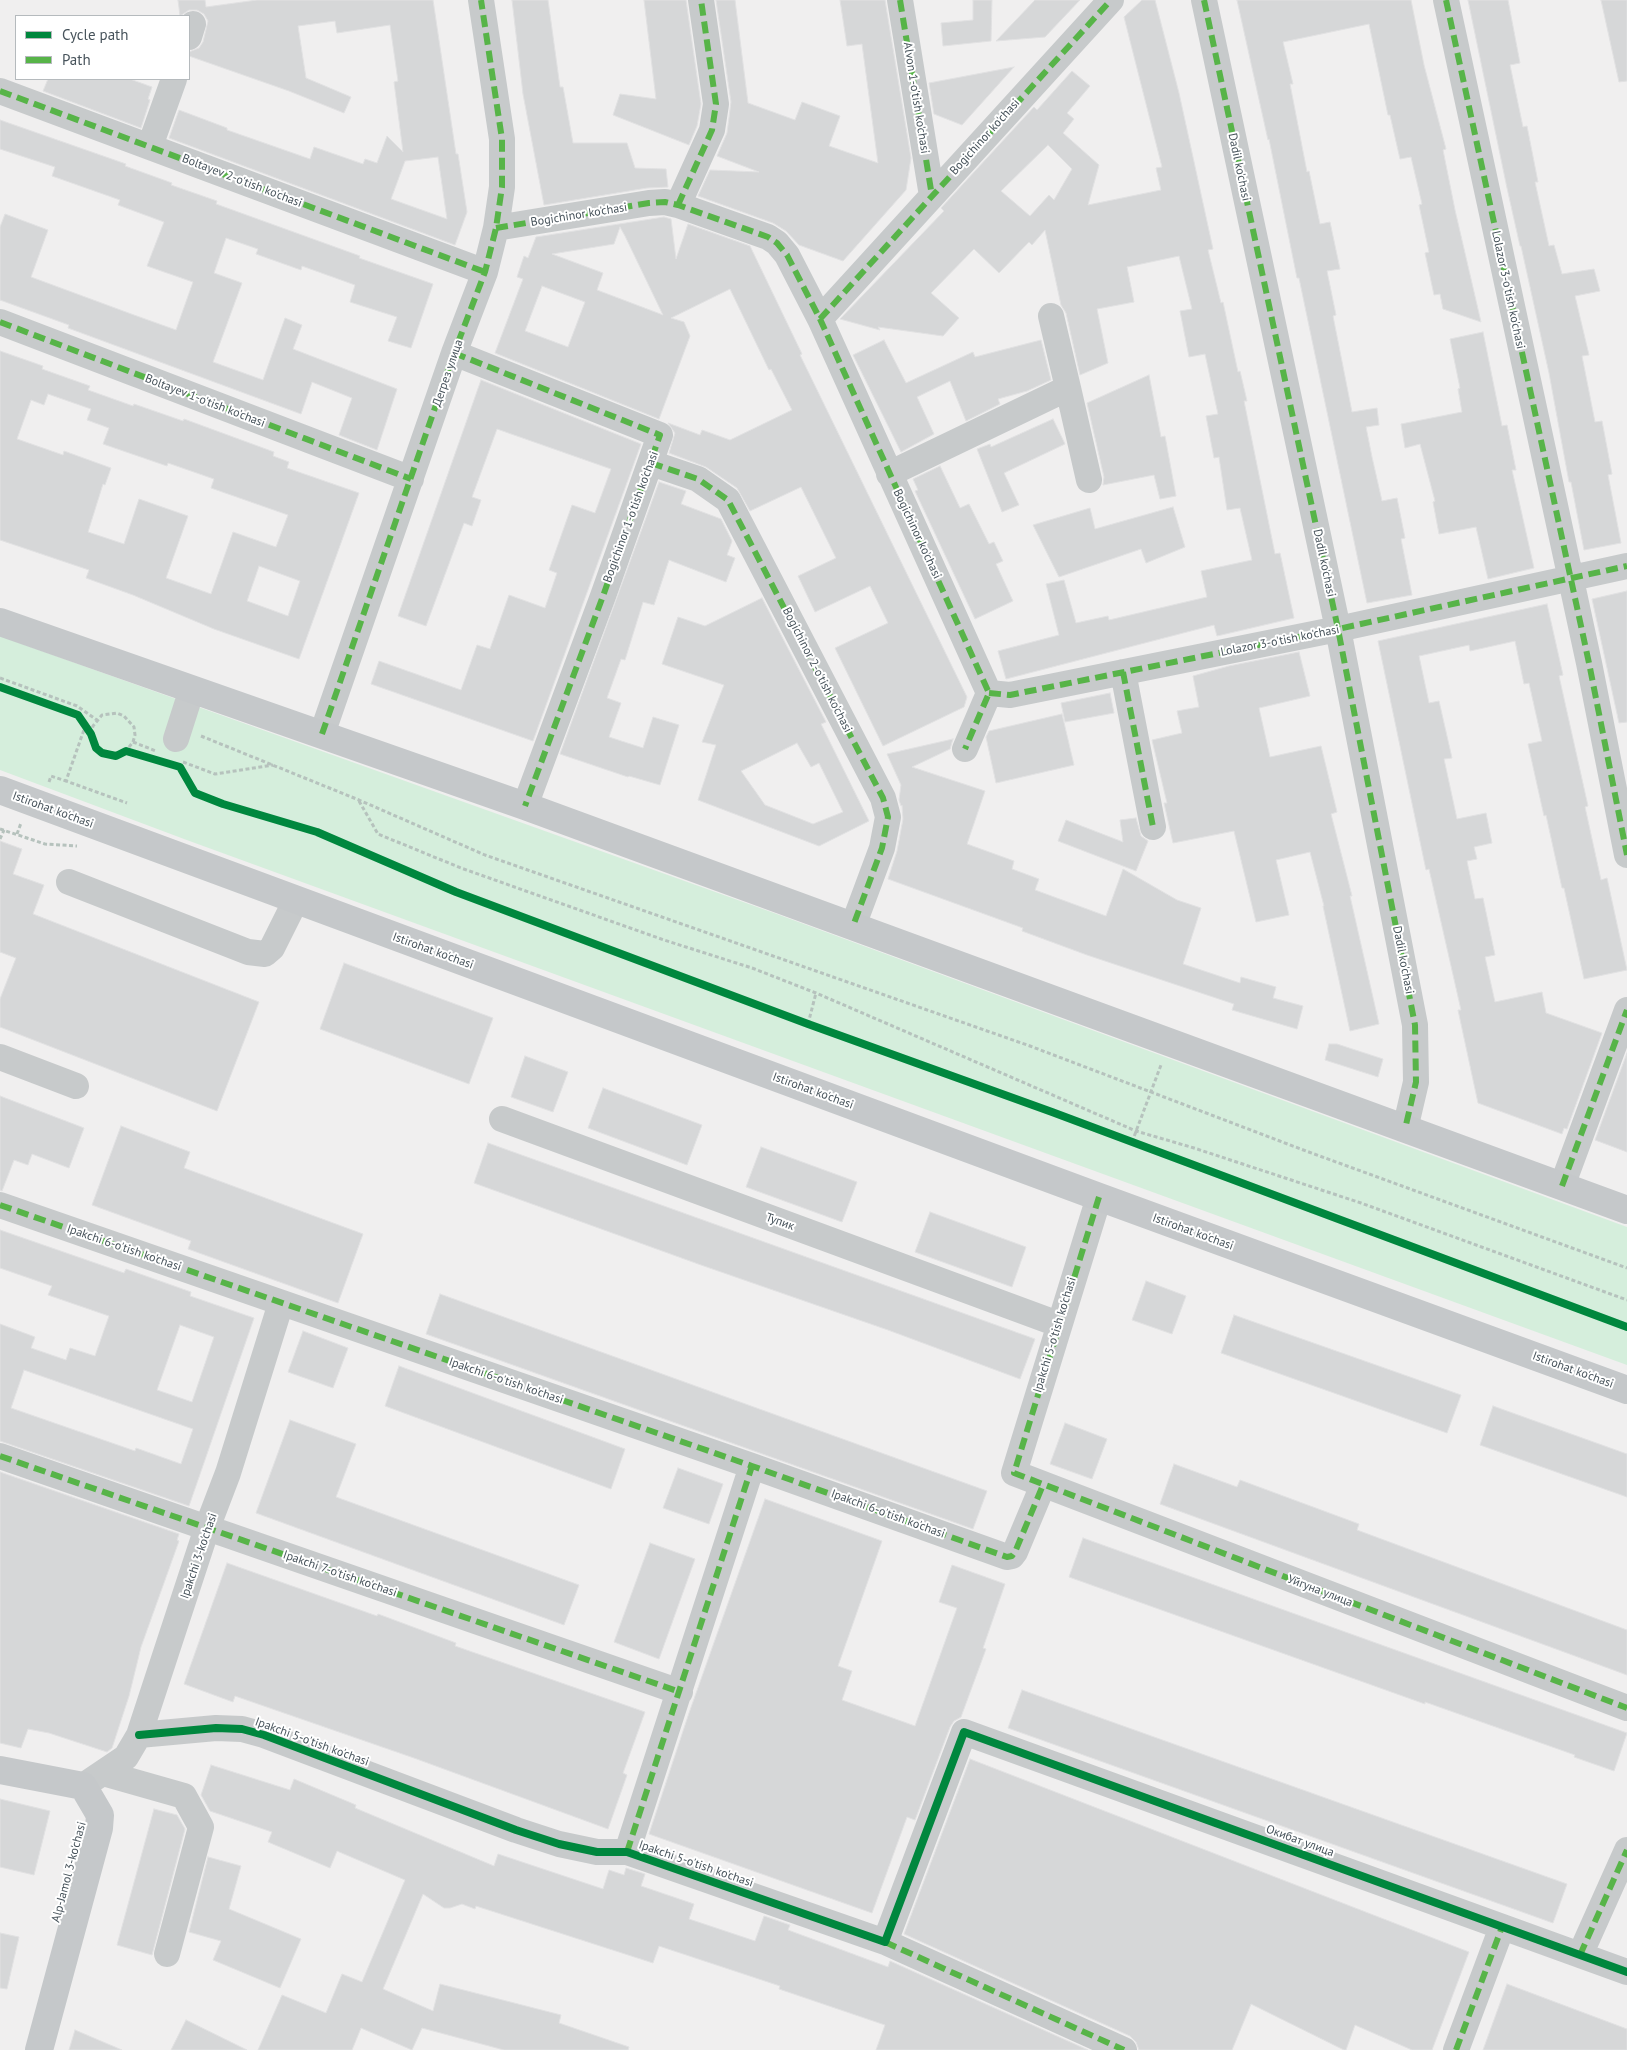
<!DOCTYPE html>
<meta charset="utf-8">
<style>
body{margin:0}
#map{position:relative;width:1627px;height:2050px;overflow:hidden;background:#f0efef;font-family:"PT Sans",sans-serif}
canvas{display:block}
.legend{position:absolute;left:15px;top:15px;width:175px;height:65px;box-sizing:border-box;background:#fff;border:1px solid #b5babd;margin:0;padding:6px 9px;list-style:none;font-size:15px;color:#47535b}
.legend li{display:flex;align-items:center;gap:10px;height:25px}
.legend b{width:25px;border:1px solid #b5babd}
</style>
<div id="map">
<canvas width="1627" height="2050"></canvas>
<ul class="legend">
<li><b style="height:6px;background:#00873e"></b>Cycle path</li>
<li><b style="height:6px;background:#57b448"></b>Path</li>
</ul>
</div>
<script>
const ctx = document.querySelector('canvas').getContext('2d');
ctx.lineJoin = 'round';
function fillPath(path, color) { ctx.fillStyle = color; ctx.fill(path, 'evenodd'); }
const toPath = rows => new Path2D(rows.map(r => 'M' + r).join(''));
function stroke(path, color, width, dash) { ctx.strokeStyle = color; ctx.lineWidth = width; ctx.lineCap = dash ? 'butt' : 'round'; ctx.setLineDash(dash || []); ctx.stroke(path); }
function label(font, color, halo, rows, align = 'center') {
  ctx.font = font + ' "PT Sans",sans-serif'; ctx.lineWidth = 4; ctx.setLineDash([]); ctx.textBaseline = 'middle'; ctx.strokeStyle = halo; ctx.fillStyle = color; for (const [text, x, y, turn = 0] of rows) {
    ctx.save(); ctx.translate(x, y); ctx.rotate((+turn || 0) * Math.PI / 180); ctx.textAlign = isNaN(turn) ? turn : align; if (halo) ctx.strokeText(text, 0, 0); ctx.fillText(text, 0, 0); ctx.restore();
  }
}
const green = toPath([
 [0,636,774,913,1627,1227,1627,1365,184,839,0,770]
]);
const building = toPath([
 [178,0,205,0,206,7,257,0,433,0,456,154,458,154,467,212,455,245,169,138,179,110,227,128,227,130,310,159,314,147,363,164,365,159,377,163,387,136,403,152,394,82,398,81,390,25,337,33,335,21,298,26,306,78,351,97,344,113,289,91,189,56,189,52,199,48,203,42,208,21,204,14,197,10,189,10,180,16,178,0],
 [438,157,447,219,391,199,405,161,438,157],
 [512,0,548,0,560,87,563,87,573,143,627,143,635,168,666,169,668,187,647,188,544,205,523,94,512,0],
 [644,0,686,0,701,104,697,126,689,145,613,115,620,94,656,99,644,0],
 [716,0,735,0,748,103,795,120,802,102,840,116,829,146,878,163,862,44,847,46,840,0,885,0,911,158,906,190,843,261,799,245,786,231,773,223,698,196,710,170,759,172,717,156,727,133,731,102,716,0],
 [973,0,992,0,991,41,943,46,941,23,973,20,973,0],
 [1035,0,1080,0,1045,37,996,41,1035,0],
 [1142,0,1155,0,1179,93,1213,249,1208,250,1221,303,1223,302,1238,372,1240,371,1247,401,1244,401,1275,554,1280,553,1294,618,1217,636,1214,625,1006,679,998,651,1059,635,1046,584,1064,580,1076,623,1108,616,1109,620,1207,597,1201,571,1252,560,1240,508,1227,510,1219,457,1214,458,1206,416,1218,414,1205,354,1189,357,1180,311,1192,309,1179,256,1127,267,1134,302,1097,309,1108,363,1080,375,1066,313,1061,305,1045,230,1032,245,1029,242,999,273,974,249,931,293,959,318,943,336,878,327,880,330,840,319,944,211,941,208,1021,121,1034,107,1037,110,1072,71,1090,86,1067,113,1074,119,1063,133,1099,165,1088,205,1161,190,1156,168,1162,167,1124,17,1142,0],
 [1048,145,1072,169,1054,200,1049,195,1030,216,1001,191,1048,145],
 [1237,0,1411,0,1424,65,1446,149,1443,150,1455,210,1481,322,1443,309,1440,294,1434,295,1425,253,1429,252,1419,205,1422,204,1411,157,1400,159,1390,115,1388,115,1369,24,1283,42,1293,84,1290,84,1307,172,1309,171,1320,224,1330,222,1340,269,1327,271,1336,315,1333,316,1352,412,1377,408,1379,425,1366,427,1372,457,1382,501,1397,498,1405,538,1401,539,1412,595,1367,603,1299,278,1297,278,1269,139,1268,140,1237,0],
 [1468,0,1508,0,1520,63,1510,65,1523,127,1527,126,1538,182,1535,182,1549,246,1554,245,1562,274,1594,269,1600,291,1575,296,1589,355,1582,356,1595,422,1602,421,1612,474,1608,475,1621,543,1584,550,1571,482,1569,482,1549,373,1521,246,1520,246,1507,188,1468,0],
 [1601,0,1627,0,1627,81,1619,82,1601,0],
 [1014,67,962,125,934,114,929,83,1014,67],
 [48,79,130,79,152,87,148,99,150,100,141,128,43,91,48,79],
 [0,120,126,164,125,166,172,183,171,185,217,201,216,204,360,256,359,258,433,284,411,348,388,341,397,317,350,302,355,285,302,266,301,270,256,254,258,249,226,238,214,273,242,283,213,362,263,380,285,318,302,325,293,349,397,389,377,450,339,435,352,398,312,382,301,414,68,328,69,325,0,300,0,227,5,214,48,230,31,277,134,315,176,330,193,282,147,266,164,222,118,205,120,200,52,176,55,167,0,149,0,120],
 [664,217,671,219,676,259,688,224,750,246,802,354,800,355,967,697,964,707,883,746,835,648,888,623,870,586,815,612,798,576,836,558,801,487,750,511,737,488,706,467,669,453,675,433,668,423,700,435,702,430,730,440,792,410,771,369,769,370,730,289,671,318,684,322,690,336,659,419,495,353,523,279,517,277,524,256,528,258,536,237,664,217],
 [620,227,625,236,663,315,597,290,603,273,552,254,614,244,620,227],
 [542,286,585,302,568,347,525,331,542,286],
 [1483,332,1502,426,1507,425,1516,470,1512,470,1534,568,1488,579,1476,527,1439,534,1433,502,1435,501,1420,444,1405,448,1401,424,1462,412,1458,389,1460,388,1450,339,1483,332],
 [884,340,906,383,973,352,975,357,1041,340,1051,380,1027,391,998,399,1000,404,966,421,950,381,917,397,934,434,901,452,853,355,884,340],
 [0,351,43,366,42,369,90,386,88,390,133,406,134,404,183,421,184,419,274,452,273,456,289,462,287,468,359,493,299,659,214,629,133,595,86,578,89,570,0,540,0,351],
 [48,394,91,409,87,420,109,428,103,444,167,466,168,463,214,479,211,488,288,515,276,547,233,532,211,594,166,578,188,516,139,499,124,544,88,532,103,484,105,485,111,468,64,451,63,455,17,439,31,400,44,405,48,394],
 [259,566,300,581,288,616,247,601,259,566],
 [1149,375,1161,437,1165,436,1176,496,1160,499,1154,475,1103,485,1104,477,1087,403,1149,375],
 [481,380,641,444,533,741,371,684,379,661,461,690,477,645,490,649,509,595,545,608,557,573,549,570,572,505,595,513,611,469,497,429,472,497,481,500,472,526,464,523,426,626,398,616,481,380],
 [1053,419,1065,444,1004,473,1019,505,1002,512,977,449,990,444,991,447,1053,419],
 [940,466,960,508,969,504,989,544,994,542,1003,561,996,564,1013,601,975,619,915,491,918,490,913,479,940,466],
 [659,482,686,491,681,504,721,519,732,541,727,555,735,558,726,582,669,560,654,605,643,602,625,660,621,659,607,698,621,703,609,737,643,748,653,717,679,725,660,785,629,776,628,777,560,754,659,482],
 [1173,507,1185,547,1146,563,1141,549,1059,577,1033,525,1090,508,1095,529,1173,507],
 [1627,591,1627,722,1619,723,1592,599,1627,591],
 [762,598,826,722,821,724,869,821,819,846,698,800,716,745,702,742,724,685,662,664,678,617,705,626,762,598],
 [797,743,811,767,819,763,843,812,813,824,765,805,741,771,797,743],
 [1547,604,1563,675,1559,676,1588,806,1585,807,1601,880,1607,878,1627,970,1584,979,1564,888,1562,888,1546,815,1544,816,1528,744,1542,741,1529,683,1524,684,1515,641,1470,651,1469,645,1419,656,1429,703,1439,701,1452,758,1444,759,1457,819,1486,813,1492,843,1474,847,1477,859,1467,861,1475,899,1483,898,1495,955,1485,957,1495,1002,1542,992,1546,1013,1602,1033,1567,1129,1564,1128,1562,1134,1478,1103,1458,1010,1461,1010,1429,869,1426,870,1378,641,1547,604],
 [1299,652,1310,696,1259,708,1270,757,1321,746,1337,812,1331,814,1352,896,1350,896,1379,1024,1350,1031,1323,906,1324,906,1310,852,1276,860,1289,915,1256,922,1234,831,1173,843,1164,803,1167,803,1152,740,1182,733,1177,711,1199,707,1193,676,1229,666,1299,652],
 [1110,693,1114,713,1065,722,1061,703,1110,693],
 [1062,714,1074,765,996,783,986,737,989,731,1062,714],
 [953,739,950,749,912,767,985,791,967,844,1014,861,1012,869,1039,879,1035,890,1106,916,1123,869,1177,900,1201,908,1183,964,1240,983,1241,977,1276,987,1273,998,1303,1006,1297,1029,1232,1010,1234,1004,1087,955,1022,931,1023,928,888,879,897,851,903,819,902,805,901,806,899,800,901,785,887,754,953,739],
 [1136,818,1141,836,1148,841,1136,871,1058,841,1066,820,1123,842,1120,820,1136,818],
 [0,841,22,849,13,874,44,885,33,914,259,1002,217,1111,0,1027,0,999,16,958,0,952,0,841],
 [344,963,493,1018,469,1084,320,1029,344,963],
 [1329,1044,1337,1044,1383,1059,1378,1077,1325,1060,1329,1044],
 [1627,1053,1627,1152,1595,1140,1627,1053],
 [525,1056,568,1072,553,1112,511,1097,525,1056],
 [603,1088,702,1125,687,1165,588,1128,603,1088],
 [0,1096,84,1128,69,1168,32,1154,28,1165,14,1160,2,1191,0,1190,0,1096],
 [121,1126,190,1152,184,1168,363,1234,338,1303,188,1249,191,1241,92,1205,121,1126],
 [488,1143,1035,1339,1020,1379,888,1330,701,1265,474,1183,488,1143],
 [761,1147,857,1182,842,1222,746,1187,761,1147],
 [930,1212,1026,1247,1012,1287,915,1252,930,1212],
 [0,1230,124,1273,126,1269,191,1292,190,1296,254,1318,189,1506,0,1441,0,1324,35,1337,31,1348,66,1360,70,1348,95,1356,109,1316,48,1295,52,1286,0,1268,0,1230],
 [180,1325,214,1337,192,1402,157,1390,180,1325],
 [24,1370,193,1429,181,1464,136,1448,135,1451,11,1408,24,1370],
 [1146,1281,1186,1296,1172,1334,1132,1320,1146,1281],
 [440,1294,987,1491,973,1529,426,1334,440,1294],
 [1234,1315,1461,1395,1447,1433,1221,1353,1234,1315],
 [303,1331,348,1348,333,1388,288,1372,303,1331],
 [399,1366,625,1449,611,1489,385,1406,399,1366],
 [1493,1406,1627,1454,1627,1497,1480,1445,1493,1406],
 [290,1420,356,1444,336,1497,579,1585,564,1625,256,1513,290,1420],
 [1065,1423,1107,1439,1092,1479,1050,1464,1065,1423],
 [1174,1464,1237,1487,1240,1480,1359,1524,1357,1530,1627,1630,1627,1675,1160,1504,1174,1464],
 [678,1468,723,1484,709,1524,663,1508,678,1468],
 [0,1472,179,1534,177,1540,179,1541,141,1647,129,1696,112,1748,107,1752,49,1733,28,1729,21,1748,0,1743,0,1472],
 [765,1499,882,1541,838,1666,852,1671,842,1700,915,1726,957,1608,939,1602,952,1565,1005,1584,983,1648,986,1649,961,1717,954,1721,950,1727,915,1820,907,1817,872,1913,649,1834,689,1713,765,1499],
 [1083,1538,1627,1733,1614,1771,1574,1757,1575,1755,1425,1702,1425,1704,1069,1577,1083,1538],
 [650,1543,695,1559,659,1659,614,1642,650,1543],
 [227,1563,377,1616,378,1614,456,1643,455,1646,645,1712,623,1773,627,1775,608,1829,414,1758,235,1696,233,1702,184,1684,227,1563],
 [1022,1690,1567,1884,1553,1923,1008,1728,1022,1690],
 [970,1759,1469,1952,1432,2050,1412,2050,1355,2025,1346,2050,1344,2050,1251,2004,1232,2050,1139,2050,1136,2042,1130,2036,904,1934,970,1759],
 [211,1765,290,1790,294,1779,356,1805,355,1808,494,1866,498,1854,603,1889,609,1870,624,1875,626,1868,645,1874,641,1886,694,1904,689,1919,755,1941,764,1916,790,1925,788,1930,888,1967,890,1961,1088,2050,876,2050,885,2025,779,1989,780,1986,659,1946,653,1963,476,1906,475,1909,462,1904,450,1908,444,1908,423,1894,383,1989,433,2011,440,1984,561,2015,559,2023,629,2047,628,2050,504,2050,422,2028,412,2050,361,2028,352,2050,258,2050,282,1995,326,2013,342,1974,362,1982,405,1880,337,1851,330,1868,268,1842,272,1832,210,1811,201,1795,211,1765],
 [0,1799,50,1811,34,1875,0,1867,0,1799],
 [154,1809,177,1815,185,1829,152,1955,117,1945,154,1809],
 [208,1857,241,1866,229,1909,301,1939,280,1988,213,1960,221,1941,189,1932,208,1857],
 [0,1933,19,1937,7,1989,0,1988,0,1933],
 [1507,1984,1627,2029,1627,2050,1483,2050,1507,1984],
 [186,2020,247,2050,171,2050,186,2020],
 [75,2030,122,2050,69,2050,75,2030]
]);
const path = toPath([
 [0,678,77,706,97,720],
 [86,724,66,781,127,803],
 [91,734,93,726,102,715,117,713,124,716,134,727,135,735,133,742,126,751],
 [201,736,359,800,485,855,1030,1046,1306,1151,1627,1268],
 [133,742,156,751],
 [183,762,215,774,273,765],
 [49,782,51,776,66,781],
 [359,801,378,834,461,868,664,940,752,968,816,993,1136,1131,1194,1148,1361,1203,1627,1300],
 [0,829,45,844,77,846],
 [17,834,21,823],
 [0,839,4,830],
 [808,1024,816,993],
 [1132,1142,1161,1065]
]);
const minor = toPath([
 [900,0,932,196],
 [1204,0,1338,629,1415,1025,1416,1082,1405,1129],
 [1446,0,1589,663,1627,855],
 [189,37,193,24],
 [0,91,485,272],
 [150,146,174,79],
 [678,205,712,130,716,104,701,0],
 [496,228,649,203,665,202,678,205,768,237,777,243,787,255,820,319,989,693,965,749],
 [820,319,1111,0],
 [0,322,411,479],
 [454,353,660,435,603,596,525,806],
 [1068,388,1089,480],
 [651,463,698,479,728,500,883,798,888,817,882,848,853,926],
 [889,474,1068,388,1051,316],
 [1123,672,1153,827],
 [989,693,1010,695,1338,629,1627,566],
 [322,734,454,353,485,272,496,228,502,187,502,139,481,0],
 [176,739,192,689],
 [69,882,248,952,265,954,272,948,296,900],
 [0,1057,76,1086],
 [502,1119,1058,1324],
 [1562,1186,1627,1010],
 [1099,1197,1014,1473,1627,1708],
 [0,1205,752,1466,1007,1557,1012,1556,1015,1552,1043,1485],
 [0,1456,680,1692],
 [139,1735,216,1728,242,1729,264,1735,516,1830,559,1844,597,1852,627,1852,885,1942,964,1732,1627,1972],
 [103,1773,184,1796,201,1827,167,1954],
 [83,1786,126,1757,139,1735,207,1528,228,1473,281,1303],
 [627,1852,752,1466],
 [885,1942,1124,2050],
 [1580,1955,1627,1850],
 [1456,2050,1502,1927]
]);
const major = toPath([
 [0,622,525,806,1627,1210],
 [0,790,1099,1197,1627,1390],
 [0,1770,83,1786],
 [39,2050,99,1828,100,1815,83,1786]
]);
const quiet = toPath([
 [900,0,932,196],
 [1204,0,1338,629,1415,1025,1416,1082,1405,1129],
 [1446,0,1589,663,1627,855],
 [0,91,485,272],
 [678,205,712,130,716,104,701,0],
 [496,228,649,203,665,202,678,205,768,237,777,243,787,255,820,319,989,693,965,749],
 [820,319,1111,0],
 [0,322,411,479],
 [454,353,660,435,603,596,525,806],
 [651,463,698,479,728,500,883,798,888,817,882,848,853,926],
 [1123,672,1153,827],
 [989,693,1010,695,1338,629,1627,566],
 [322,734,454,353,485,272,496,228,502,187,502,139,481,0],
 [1562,1186,1627,1010],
 [1099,1197,1014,1473,1627,1708],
 [0,1205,752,1466,1007,1557,1012,1556,1015,1552,1043,1485],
 [0,1456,680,1692],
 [627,1852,752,1466],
 [885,1942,1124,2050],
 [1580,1955,1627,1850],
 [1456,2050,1502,1927]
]);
const cycleway = toPath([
 [0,687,78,715,91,734,96,748,102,753,116,756,126,751,180,767,195,793,223,804,317,832,456,892,808,1024,1052,1112,1627,1327],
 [139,1735,216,1728,242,1729,264,1735,516,1830,559,1844,597,1852,627,1852,885,1942,964,1732,1627,1972]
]);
const streetNames = [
 ["Alvon 1-o'tish ko'chasi",916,98,81],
 ["Bogichinor ko'chasi",985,137,-48],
 ["Dadil ko'chasi",1239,167,78],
 ["Boltayev 2-o'tish ko'chasi",242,181,21],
 ["Bogichinor ko'chasi",579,215,-9],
 ["Lolazor 3-o'tish ko'chasi",1508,290,78],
 ["Дегрез улица",448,373,-71],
 ["Boltayev 1-o'tish ko'chasi",205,401,21],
 ["Bogichinor 1-o'tish ko'chasi",631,517,-70],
 ["Bogichinor ko'chasi",917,534,65],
 ["Dadil ko'chasi",1324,563,78],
 ["Lolazor 3-o'tish ko'chasi",1280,641,-11],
 ["Bogichinor 2-o'tish ko'chasi",817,670,63],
 ["Istirohat ko'chasi",53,810,20],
 ["Istirohat ko'chasi",433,951,20],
 ["Dadil ko'chasi",1403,960,79],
 ["Istirohat ko'chasi",813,1091,20],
 ["Тупик",780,1222,20],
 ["Istirohat ko'chasi",1193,1232,20],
 ["Ipakchi 6-o'tish ko'chasi",124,1248,19],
 ["Ipakchi 5-o'tish ko'chasi",1055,1335,-73],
 ["Istirohat ko'chasi",1573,1370,20],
 ["Ipakchi 6-o'tish ko'chasi",506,1381,19],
 ["Ipakchi 6-o'tish ko'chasi",888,1514,20],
 ["Ipakchi 3-ko'chasi",199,1556,-71],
 ["Ipakchi 7-o'tish ko'chasi",340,1574,19],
 ["Уйгуна улица",1320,1591,21],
 ["Ipakchi 5-o'tish ko'chasi",312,1742,20],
 ["Окибат улица",1300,1841,20],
 ["Ipakchi 5-o'tish ko'chasi",696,1864,19],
 ["Alp-Jamol 3-ko'chasi",69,1872,-75]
];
fillPath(green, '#d5eedc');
fillPath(building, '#d6d7d8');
stroke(building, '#e1e1e2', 1);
stroke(path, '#b6c2bd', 3, [4, 2.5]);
stroke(minor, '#c7cacb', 26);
stroke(major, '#c5c8ca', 28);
stroke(quiet, '#57b448', 6, [12, 6]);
stroke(cycleway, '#00873e', 8);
label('12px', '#47535b', '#fff', streetNames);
</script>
